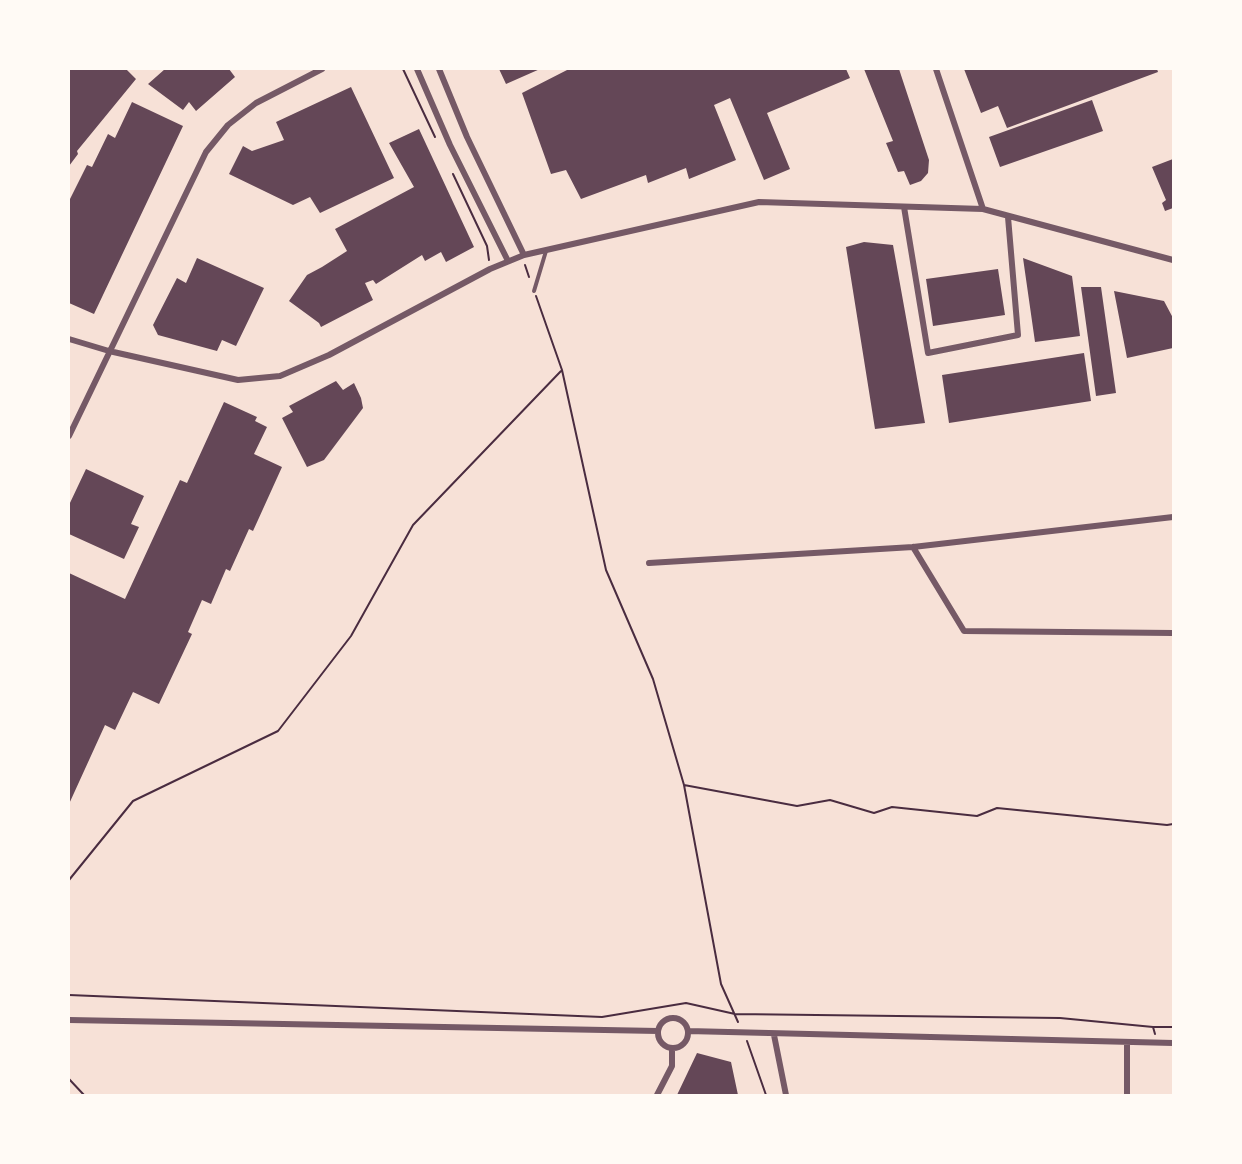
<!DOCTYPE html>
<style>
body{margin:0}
#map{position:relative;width:1242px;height:1164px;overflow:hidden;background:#f7e1d7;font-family:Mulish,sans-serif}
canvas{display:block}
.frame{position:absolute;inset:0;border:70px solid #fffaf5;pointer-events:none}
</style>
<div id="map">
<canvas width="1242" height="1164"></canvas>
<div class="frame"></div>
</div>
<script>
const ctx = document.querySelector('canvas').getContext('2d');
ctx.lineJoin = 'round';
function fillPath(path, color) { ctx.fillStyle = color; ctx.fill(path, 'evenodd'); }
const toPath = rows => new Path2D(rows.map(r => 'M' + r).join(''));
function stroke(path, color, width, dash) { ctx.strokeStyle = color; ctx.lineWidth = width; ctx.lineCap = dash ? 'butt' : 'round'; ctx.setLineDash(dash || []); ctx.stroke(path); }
const building = toPath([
 [69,69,126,69,136,79,77,151,78,154,69,166],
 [165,69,229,69,235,77,196,111,189,102,183,110,148,84],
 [499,69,540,69,506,84],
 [569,69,846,69,850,78,767,113,790,169,764,180,730,98,714,105,736,160,689,179,686,168,648,183,646,175,581,199,566,170,551,174,522,93],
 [864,69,899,69,929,160,928,173,921,181,910,185,904,171,898,172,886,143,893,141],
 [964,69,1157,69,1158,72,1007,128,998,106,981,113],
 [351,87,394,178,320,213,310,197,293,205,229,174,243,146,252,151,284,140,276,122],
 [1092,100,1103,131,1000,167,989,137],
 [132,102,183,126,94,314,69,303,69,201,87,165,92,167,108,134,115,138],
 [419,129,474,247,446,262,441,252,425,261,422,255,376,284,373,280,365,283,373,300,321,327,319,323,289,301,307,275,322,267,347,251,335,229,414,187,389,143],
 [1173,159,1173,208,1165,211,1162,203,1166,200,1152,167],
 [864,242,893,245,925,423,875,429,846,247],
 [197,258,264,288,236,346,222,340,217,351,158,335,153,325,177,278,186,283],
 [1023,258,1072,276,1080,336,1035,342],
 [998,269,1005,315,933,326,926,279],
 [1081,287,1101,287,1116,393,1096,396],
 [1114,291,1164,301,1173,318,1173,348,1127,358],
 [1084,353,1091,401,949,423,942,375],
 [336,381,343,390,354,383,361,398,363,408,324,460,307,467,282,418,293,412,289,406],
 [224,402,257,417,255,421,267,427,254,454,282,467,253,531,249,529,230,571,226,569,211,604,202,600,188,632,192,634,159,704,133,692,115,730,105,725,69,804,69,573,125,599,180,480,187,483],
 [86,469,144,496,131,524,139,527,124,559,69,534,69,505],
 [697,1053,731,1062,738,1095,677,1095]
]);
const path = toPath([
 [403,69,435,137],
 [453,174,487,246,489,260],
 [525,265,529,277],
 [536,296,562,370,606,570,653,679,684,785,721,984,738,1022],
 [684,785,797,806,830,800,874,813,892,807,977,816,997,808,1167,825,1173,824],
 [69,880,133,801,278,731,351,636,413,525,561,371],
 [69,995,602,1017,686,1003,735,1014,1060,1018,1153,1027,1155,1034],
 [1153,1027,1173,1027],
 [747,1041,766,1095],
 [69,1079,84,1095]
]);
const service = toPath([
 [534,291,546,251]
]);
const minor = toPath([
 [417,69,450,145,508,261],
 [439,69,467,137,524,255],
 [936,69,983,209],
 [904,207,928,353,1018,335,1008,217],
 [69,339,109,351,238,380,280,376,329,355,490,269,524,255,759,202,983,209,1173,260],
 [69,436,206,152,228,125,256,103,322,69],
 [913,547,964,631,1173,633],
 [649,563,913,547,1173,517],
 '658 1033a15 15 0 1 1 30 0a15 15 0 1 1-30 0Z',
 [69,1020,658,1031],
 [688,1031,1173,1043],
 [774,1035,786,1095],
 [657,1095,672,1066,672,1048],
 [1127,1095,1127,1042]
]);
fillPath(building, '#644757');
stroke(path, '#4a2c40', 2);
stroke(service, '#755966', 4);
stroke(minor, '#755966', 6);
</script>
